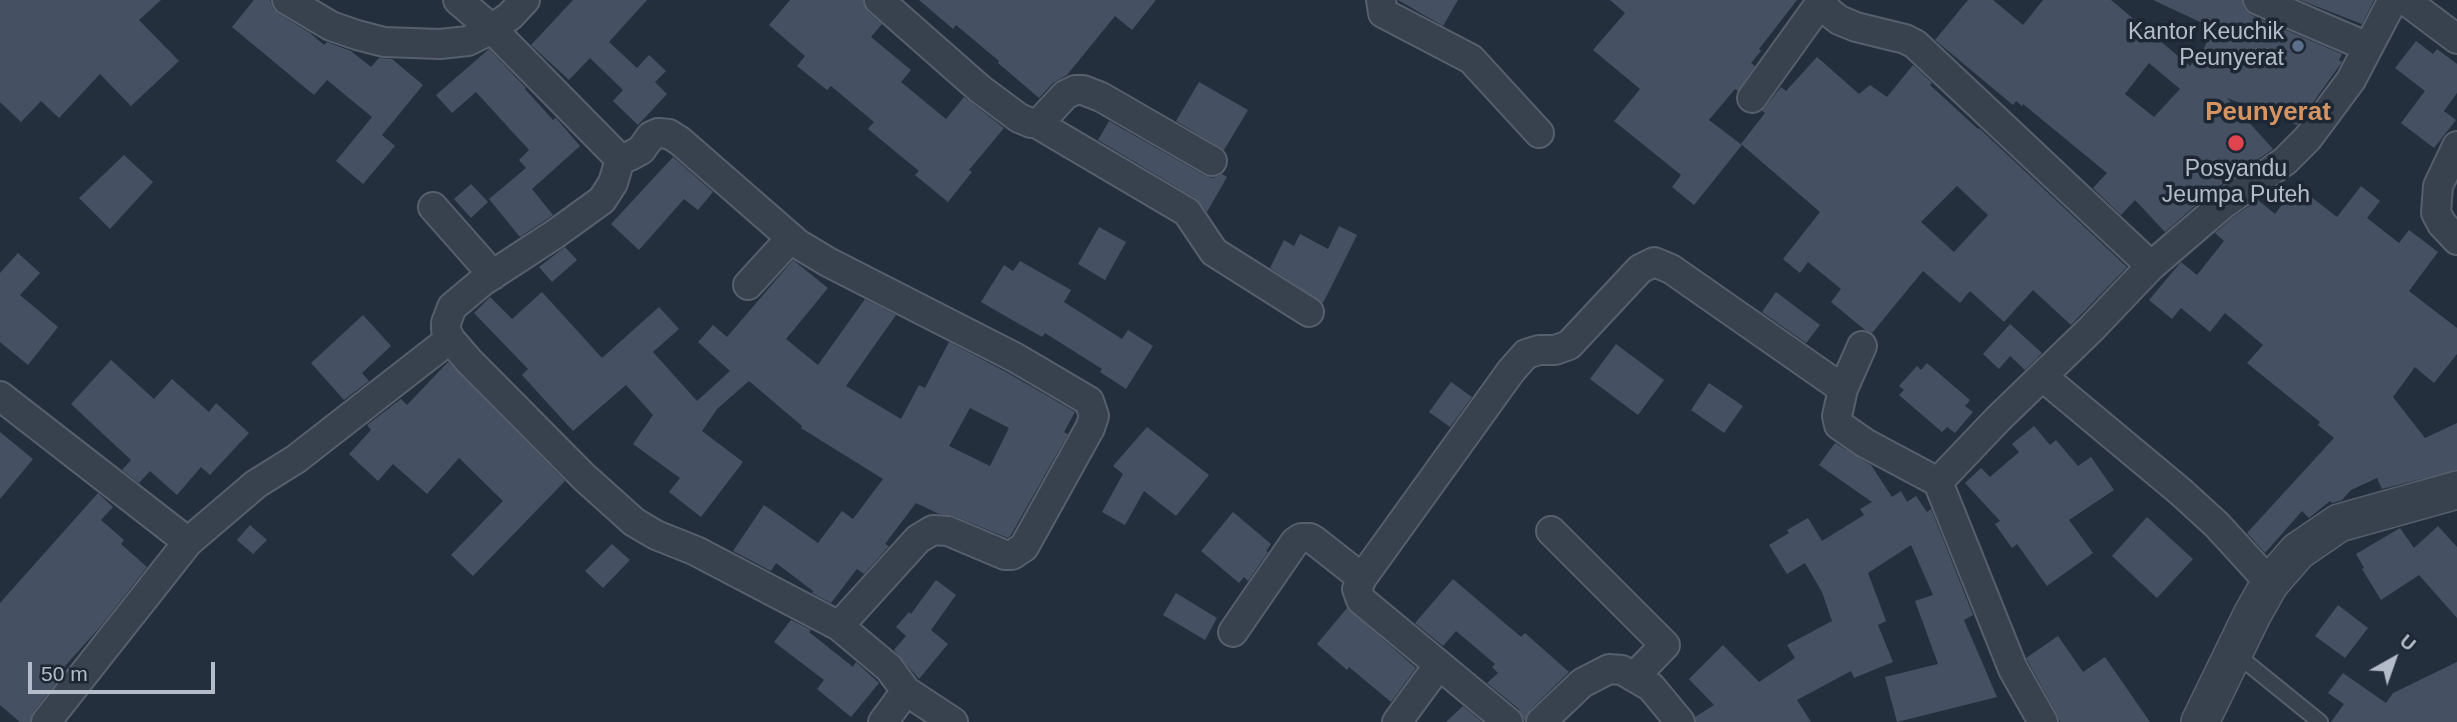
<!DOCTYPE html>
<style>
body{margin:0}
#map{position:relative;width:2457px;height:722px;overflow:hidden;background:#242f3e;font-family:Helvetica,sans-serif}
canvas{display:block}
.north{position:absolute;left:2359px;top:624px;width:70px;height:70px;-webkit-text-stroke:5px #1d2633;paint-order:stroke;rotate:40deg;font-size:19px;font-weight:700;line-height:28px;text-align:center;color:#b4bcc9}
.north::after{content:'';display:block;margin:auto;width:24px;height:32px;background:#b4bcc9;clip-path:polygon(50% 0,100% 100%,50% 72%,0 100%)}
.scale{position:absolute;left:28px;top:662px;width:187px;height:32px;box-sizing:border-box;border:4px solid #b4bcc9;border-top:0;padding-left:9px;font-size:21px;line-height:24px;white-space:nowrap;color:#b4bcc9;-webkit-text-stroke:5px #1d2633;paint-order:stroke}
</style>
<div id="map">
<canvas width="2457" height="722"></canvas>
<div class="north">U</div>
<div class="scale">50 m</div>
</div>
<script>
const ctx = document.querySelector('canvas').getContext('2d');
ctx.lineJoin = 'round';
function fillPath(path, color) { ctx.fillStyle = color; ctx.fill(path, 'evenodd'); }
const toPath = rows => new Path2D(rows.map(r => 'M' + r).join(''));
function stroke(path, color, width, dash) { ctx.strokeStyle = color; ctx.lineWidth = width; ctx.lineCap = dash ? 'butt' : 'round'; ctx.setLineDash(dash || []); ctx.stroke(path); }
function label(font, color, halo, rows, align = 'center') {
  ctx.font = font + ' Helvetica,sans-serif'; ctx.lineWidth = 7; ctx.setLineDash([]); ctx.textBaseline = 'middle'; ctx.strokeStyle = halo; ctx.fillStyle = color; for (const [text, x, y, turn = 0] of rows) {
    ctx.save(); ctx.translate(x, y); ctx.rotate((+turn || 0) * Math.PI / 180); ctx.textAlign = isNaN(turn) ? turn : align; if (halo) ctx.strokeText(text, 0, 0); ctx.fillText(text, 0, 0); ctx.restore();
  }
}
const building = toPath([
 [0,0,161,0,139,20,179,61,131,106,100,74,59,118,41,101,21,122,0,102],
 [254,0,270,0,273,9,279,14,310,33,324,45,327,42,351,51,371,67,379,58,392,59,423,85,382,135,395,146,363,184,336,161,372,117,327,80,314,95,232,27],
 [573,0,647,0,609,42,637,68,649,55,666,71,655,82,667,94,638,125,613,101,623,90,590,58,569,80,531,45],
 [790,0,863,0,868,12,882,24,871,37,911,70,901,82,946,119,964,97,1004,128,969,170,972,172,948,202,915,175,919,171,868,129,874,122,831,86,827,90,797,66,805,56,769,25],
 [919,0,1156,0,1132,30,1115,16,1067,75,1053,83,1039,98,998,63,999,61,956,25,953,29],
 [1398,0,1458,0,1443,26],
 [1610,0,1797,0,1759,49,1761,51,1751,63,1755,66,1738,91,1735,89,1709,120,1742,145,1694,205,1672,187,1681,175,1614,121,1640,89,1593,50,1625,13],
 [1968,0,1993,0,2023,25,2043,0,2111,0,2190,66,2204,48,2213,28,2153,0,2242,0,2244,9,2251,15,2342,54,2339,60,2342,62,2297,125,2227,98,2273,149,2212,191,2165,232,2135,200,2121,215,2093,188,2107,173,2023,104,2022,106,2016,101,2013,105,1935,40],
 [2149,63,2180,89,2154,117,2125,94],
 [2300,0,2374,0,2362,24],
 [2416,41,2433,54,2437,49,2457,64,2457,93,2444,111,2456,120,2434,148,2401,123,2425,91,2395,68],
 [489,49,526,88,525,89,553,120,556,118,580,146,532,189,553,215,520,237,489,199,526,168,519,160,529,150,476,92,452,113,436,95],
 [1817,57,1859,94,1870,85,1887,97,1913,65,1932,83,1930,85,1978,129,1979,128,2127,267,2071,325,2033,290,2004,322,1970,291,1960,303,1923,271,1872,333,1865,330,1831,302,1841,289,1808,262,1800,273,1783,259,1820,212,1741,144,1765,113,1762,111,1781,87,1786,91],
 [1957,186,1988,215,1954,252,1921,222],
 [1199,82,1248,110,1224,150,1176,121],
 [1109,121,1204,175,1213,178,1222,174,1227,177,1207,212,1195,198,1098,140],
 [124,155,153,182,110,229,79,198],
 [673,157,713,192,698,210,684,199,639,250,611,224],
 [471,184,488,202,471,218,454,199],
 [2297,186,2337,217,2361,186,2380,201,2367,218,2399,243,2409,230,2438,252,2409,291,2457,328,2457,354,2434,383,2415,367,2393,397,2425,438,2457,423,2457,470,2382,489,2377,478,2351,490,2342,500,2332,503,2330,501,2309,518,2302,511,2265,553,2247,533,2334,438,2318,425,2320,422,2247,363,2263,345,2225,313,2210,332,2181,308,2172,319,2149,300,2181,262,2197,275,2224,241,2215,233,2232,218,2258,200,2275,214],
 [1339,226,1357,235,1323,303,1270,268,1284,240,1294,246,1300,234,1328,249],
 [1099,227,1126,242,1105,280,1078,264],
 [565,247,577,260,552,282,539,267],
 [18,253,40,273,20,295,58,327,28,365,0,342,0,273],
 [793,260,828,288,786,339,818,365,865,299,896,315,846,386,901,419,919,385,925,388,949,342,1008,373,1075,412,1064,432,1068,434,1011,535,1008,538,954,516,939,514,916,503,885,544,889,546,864,574,857,569,831,603,812,593,813,591,776,563,771,571,733,551,764,505,818,543,842,511,853,519,883,479,801,428,802,426,749,381,717,409,702,431,743,462,701,517,669,492,680,478,633,444,653,415,626,385,573,431,522,375,528,369,474,313,490,297,512,319,542,292,602,358,659,307,679,329,653,352,697,401,730,371,698,342,713,325,727,337],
 [970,408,1009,428,990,466,949,446],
 [1020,261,1071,290,1064,302,1122,339,1128,330,1153,346,1126,389,1100,372,1102,369,1045,333,1042,337,981,302,1004,265,1013,271],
 [1776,292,1820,325,1806,343,1762,312],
 [363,315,391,346,362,373,369,381,344,400,311,363],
 [2010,324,2042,353,2025,370,2010,356,1999,369,1983,354],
 [1616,344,1664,380,1638,415,1590,379],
 [111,360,154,399,172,379,209,412,216,403,249,433,210,475,201,467,177,495,150,471,139,483,122,470,131,460,71,404],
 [448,362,565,481,473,576,451,555,503,501,459,458,427,494,393,464,378,481,349,454,371,430,367,425,401,399,407,405],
 [1927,363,1970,400,1965,406,1973,412,1955,433,1947,427,1942,432,1899,395,1904,390,1899,386,1917,366,1921,370],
 [1451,382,1472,397,1450,427,1429,412],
 [1709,383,1743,406,1724,433,1691,410],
 [2034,426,2050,445,2056,440,2078,466,2091,457,2114,490,2069,520,2093,553,2047,586,2017,544,2012,548,1995,524,2000,521,1965,483,1981,468,1990,477,2019,452,2012,444],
 [1147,427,1209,475,1176,516,1144,491,1125,525,1102,512,1123,474,1113,466],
 [0,432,33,459,0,499],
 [1835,443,1871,465,1892,497,1901,491,1907,502,1916,496,1927,512,1931,509,1973,615,1964,620,1997,697,1897,722,1885,677,1938,664,1915,601,1933,595,1911,545,1868,573,1886,621,1878,625,1893,662,1854,678,1851,671,1797,700,1811,722,1696,722,1695,717,1714,705,1689,679,1723,645,1759,682,1795,658,1787,645,1832,621,1822,592,1805,563,1787,574,1769,545,1789,533,1787,530,1808,518,1822,541,1864,515,1860,509,1872,502,1819,465],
 [98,493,113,507,101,520,124,540,121,544,147,567,100,627,56,676,59,679,33,712,30,722,20,722,0,705,0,603],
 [1233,512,1271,544,1266,551,1268,552,1248,581,1244,577,1239,583,1201,551],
 [2147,517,2193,559,2157,598,2112,556],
 [250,525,267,540,253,554,237,540],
 [2438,526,2457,547,2457,618,2419,575,2381,600,2362,569,2364,568,2356,554,2400,528,2414,548],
 [612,544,630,560,603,588,585,571],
 [1453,579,1521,637,1525,633,1569,672,1530,710,1525,722,1519,709,1487,683,1498,673,1492,667,1495,664,1456,631,1443,646,1415,623],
 [936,580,956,595,931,630,948,644,919,679,894,650,906,636,896,627,909,612,911,614],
 [1176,593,1217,618,1205,640,1163,615],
 [2338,605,2368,628,2345,658,2315,636],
 [1347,608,1416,668,1391,702,1349,667,1347,670,1317,644],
 [791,620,811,630,809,632,853,667,856,662,879,683,851,717,817,689,824,680,774,642],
 [2058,636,2083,672,2105,657,2150,722,2060,722,2057,714,2026,658],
 [2457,662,2457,722,2331,722,2344,704,2328,693,2343,673,2386,703,2393,693],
 [1463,706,1482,722,1446,722]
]);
const service = toPath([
 [2236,654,2320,722]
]);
const minor = toPath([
 [287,0,331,26,357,35,384,42,440,44,468,41,492,29,510,16,525,0],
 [458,0,492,29,620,159],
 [879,0,980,89,1019,118,1031,123,1040,122,1065,95,1075,90,1083,90,1101,97,1212,161],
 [1381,0,1383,13,1471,59,1539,133],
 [1820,0,1829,12,1839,20,1856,27,1905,39,1915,44,2151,266,2222,205,2285,161,2308,138,2351,80,2393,0],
 [2258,0,2368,47],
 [2405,0,2457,39],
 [1752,98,1821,2],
 [1036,123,1187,212,1214,252,1309,312],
 [658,133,669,134,680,141,798,244,828,262,1016,358,1089,401,1094,416,1090,428,1024,547,1012,555,1005,555,948,531,933,530,918,539,839,626,696,551,656,535,634,522,584,477,468,360,450,339,446,330,446,323,452,307,483,281,555,234,602,200,613,183,620,159,630,156,641,150,651,136,658,133],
 [2457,146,2438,186,2436,213,2442,224,2457,240],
 [433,207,493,275],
 [748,285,791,238],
 [1862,346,1843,389,1837,416,1839,425,1865,443,1938,482],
 [2043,377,2181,492,2217,525,2270,583],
 [0,396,188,542],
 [1551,531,1665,645,1635,676],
 [839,626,889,668,906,691,953,722],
 [1233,632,1295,542,1301,538,1310,538,1315,541,1362,578],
 [46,722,188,542,256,484,296,459,450,339],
 [883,722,906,691],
 [1397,722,1438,666],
 [1508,722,1361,600,1357,589,1362,578,1511,371,1526,354,1539,350,1555,350,1569,345,1640,269,1654,262,1671,269,1843,389],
 [1541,722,1582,683,1609,669,1622,670,1651,687,1680,722],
 [2043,722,2013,669,1938,482,1998,419,2091,329,2151,266]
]);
const tertiary = toPath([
 [2200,722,2252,615,2270,583,2298,551,2339,523,2457,490]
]);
const markers = [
 [2298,46,7,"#5c6f8a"],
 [2236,143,9,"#e0444e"]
];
const poiNames = [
 ["Kantor Keuchik",2284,33],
 ["Peunyerat",2284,59],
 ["Posyandu",2236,170,"center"],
 ["Jeumpa Puteh",2236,196,"center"]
];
const quarterNames = [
 ["Peunyerat",2268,113]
];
fillPath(building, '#455162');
stroke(service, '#565f6c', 18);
stroke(minor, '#565f6c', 32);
stroke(tertiary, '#565f6c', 40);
stroke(service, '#38414e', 14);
stroke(minor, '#38414e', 28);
stroke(tertiary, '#38414e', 37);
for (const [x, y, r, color] of markers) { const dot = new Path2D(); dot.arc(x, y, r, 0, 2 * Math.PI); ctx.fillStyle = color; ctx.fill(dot); stroke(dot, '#1d2633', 2.5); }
label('23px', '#b4bcc9', '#1d2633', poiNames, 'right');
label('bold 26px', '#d59563', '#1d2633', quarterNames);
</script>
